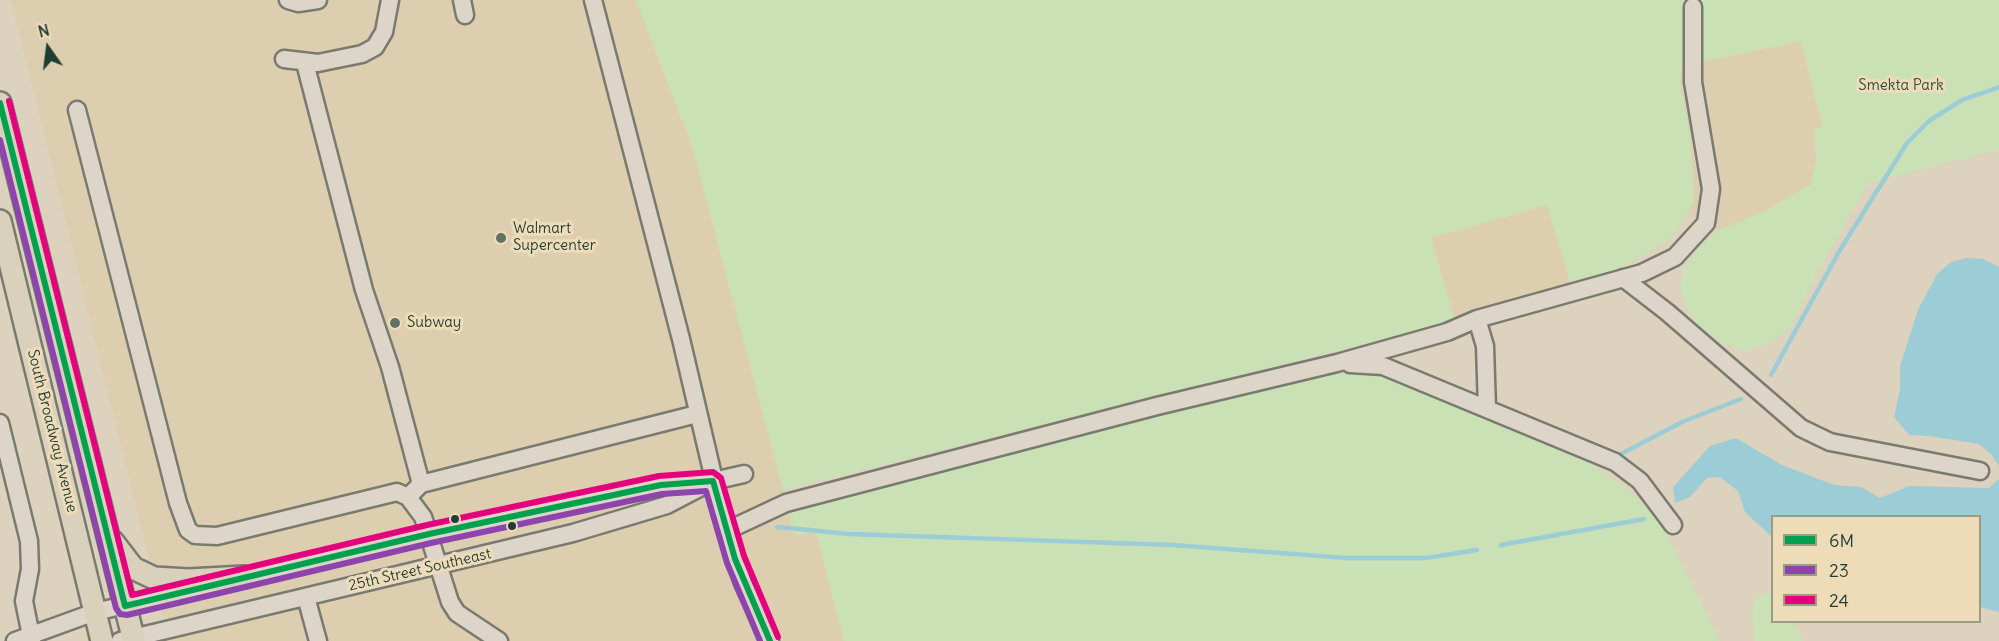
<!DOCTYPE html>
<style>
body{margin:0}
#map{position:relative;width:1999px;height:641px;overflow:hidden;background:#ddd2be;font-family:Delius,sans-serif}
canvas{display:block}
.legend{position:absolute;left:1771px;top:515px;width:210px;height:108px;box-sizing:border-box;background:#eedcb9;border:2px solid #9b9c84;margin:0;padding:8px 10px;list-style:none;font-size:18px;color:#1f3d34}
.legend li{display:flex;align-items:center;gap:12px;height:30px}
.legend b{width:30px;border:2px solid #9b9c84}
.north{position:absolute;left:18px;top:18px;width:60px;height:60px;-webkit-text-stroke:4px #eedcb9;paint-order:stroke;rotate:346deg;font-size:16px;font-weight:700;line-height:24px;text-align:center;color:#1f3d34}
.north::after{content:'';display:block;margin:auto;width:21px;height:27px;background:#1f3d34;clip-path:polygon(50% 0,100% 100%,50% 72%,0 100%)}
</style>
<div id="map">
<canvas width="1999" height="641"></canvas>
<ul class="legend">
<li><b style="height:8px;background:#02a150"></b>6M</li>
<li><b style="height:8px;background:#8e44ad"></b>23</li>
<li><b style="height:8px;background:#e5007d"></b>24</li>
</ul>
<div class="north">N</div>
</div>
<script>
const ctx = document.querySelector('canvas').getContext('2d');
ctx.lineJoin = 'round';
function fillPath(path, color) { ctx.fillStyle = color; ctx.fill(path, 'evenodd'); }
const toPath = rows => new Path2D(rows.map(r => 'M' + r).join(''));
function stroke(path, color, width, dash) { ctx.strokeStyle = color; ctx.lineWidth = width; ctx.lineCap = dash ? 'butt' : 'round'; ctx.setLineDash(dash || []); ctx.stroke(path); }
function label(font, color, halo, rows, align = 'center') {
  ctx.font = font + ' Delius,sans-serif'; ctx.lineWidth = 6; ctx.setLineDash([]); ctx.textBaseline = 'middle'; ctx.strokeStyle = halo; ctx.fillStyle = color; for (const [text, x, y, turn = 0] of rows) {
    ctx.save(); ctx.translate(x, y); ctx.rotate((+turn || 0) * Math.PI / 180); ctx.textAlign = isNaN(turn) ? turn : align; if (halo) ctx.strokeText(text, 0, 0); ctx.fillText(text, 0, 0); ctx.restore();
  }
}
const built = toPath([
 [11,0,636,0,693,149,795,535,816,531,844,641,169,641],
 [1801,41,1822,125,1815,130,1816,163,1811,184,1763,212,1719,230,1687,213,1694,202,1690,137,1680,81,1681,66],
 [1548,204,1572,288,1455,321,1431,238]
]);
const green = toPath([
 [636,0,1999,0,1999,150,1868,183,1813,281,1790,329,1767,344,1747,351,1720,342,1697,325,1685,306,1680,285,1686,263,1702,244,1719,230,1763,212,1811,184,1816,163,1815,130,1822,125,1801,41,1682,66,1680,81,1690,137,1694,202,1672,237,1630,263,1572,288,1547,205,1431,238,1455,321,783,490,693,149],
 [1338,374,1380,374,1588,462,1622,485,1660,520,1720,641,844,641,816,531,795,536,788,511,1261,391],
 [1768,593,1772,594,1772,622,1793,622,1803,641,1755,641,1752,615,1755,598]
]);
const water = toPath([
 [1967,258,1983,259,1999,267,1999,466,1992,455,1979,444,1929,436,1909,435,1894,417,1900,389,1900,366,1918,310,1937,274,1951,262],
 [1736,438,1782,465,1834,485,1861,487,1880,498,1909,486,1989,488,1999,479,1999,612,1980,607,1980,516,1772,516,1772,537,1745,512,1738,491,1720,477,1707,478,1690,497,1675,503,1673,487,1710,446]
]);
const stream = toPath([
 [1771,375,1840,250,1907,143,1929,121,1962,100,1999,87],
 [1621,454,1682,422,1741,399],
 [777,527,850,534,1173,545,1346,558,1426,558,1477,550],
 [1501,545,1644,519]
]);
const minor = toPath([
 [288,0,298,3,318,0],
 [462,0,465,15],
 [593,0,681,339,726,531,743,583,770,641],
 [284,59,318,63,362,54,375,47,384,32,390,0],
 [305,63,364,290,390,367,421,484],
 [77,110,178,503,188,530,195,535,217,536,397,492,408,497,423,517,450,602,457,613,499,641],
 [1623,278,1667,312,1801,428,1830,442,1980,471],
 [1477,319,1485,346,1487,409],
 [1350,364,1383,366,1615,462,1640,481,1673,525],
 [0,423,29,541,30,569,24,601,32,641],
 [413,492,421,484,697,414],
 [726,531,786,503,1157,406,1337,363,1447,332,1477,319,1642,273,1675,257,1706,223,1711,189,1693,82,1693,7],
 [306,597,318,641],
 [15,641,95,612,429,534,661,485,713,481,744,474],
 [120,641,573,533,667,505,709,483]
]);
const major = toPath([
 [0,103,134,641],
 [0,221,102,641],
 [113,542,133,568,154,578,189,580,244,577]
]);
const bus1 = toPath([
 [0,103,125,606,429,534,661,485,713,481,735,559,770,641]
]);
const bus2 = toPath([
 [0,140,116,608,120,614,127,615,431,543,662,494,706,491,727,563,760,641]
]);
const bus3 = toPath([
 [9,101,132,595,427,525,659,476,713,472,721,478,744,556,778,637]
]);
const markers = [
 [501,238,6,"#627164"],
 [395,323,6,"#627164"],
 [455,519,5,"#1f3d34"],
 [512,526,5,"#1f3d34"]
];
const parkNames = [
 ["Smekta Park",1901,86]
];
const poiNames = [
 ["Walmart",513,229],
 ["Supercenter",513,246],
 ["Subway",407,323]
];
const streetNames = [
 ["South Broadway Avenue",52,431,76],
 ["25th Street Southeast",420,570,-13]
];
fillPath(built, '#deceb0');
fillPath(green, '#c9e1b5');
fillPath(water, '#9cccd6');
stroke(stream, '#9cccd6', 4.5);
stroke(minor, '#7a7b70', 21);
stroke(major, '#7a7b70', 26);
stroke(minor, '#ddd5c8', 16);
stroke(major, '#dad1bc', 21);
stroke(bus1, '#02a150', 6);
stroke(bus2, '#8e44ad', 6);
stroke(bus3, '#e5007d', 6);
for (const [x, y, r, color] of markers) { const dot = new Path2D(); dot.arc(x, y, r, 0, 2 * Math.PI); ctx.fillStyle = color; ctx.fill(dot); stroke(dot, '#eedcb9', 2); }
label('15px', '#2e4f40', '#eedcb9', parkNames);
label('15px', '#1f3d34', '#eedcb9', poiNames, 'left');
label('15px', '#1f3d34', '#eedcb9', streetNames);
</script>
